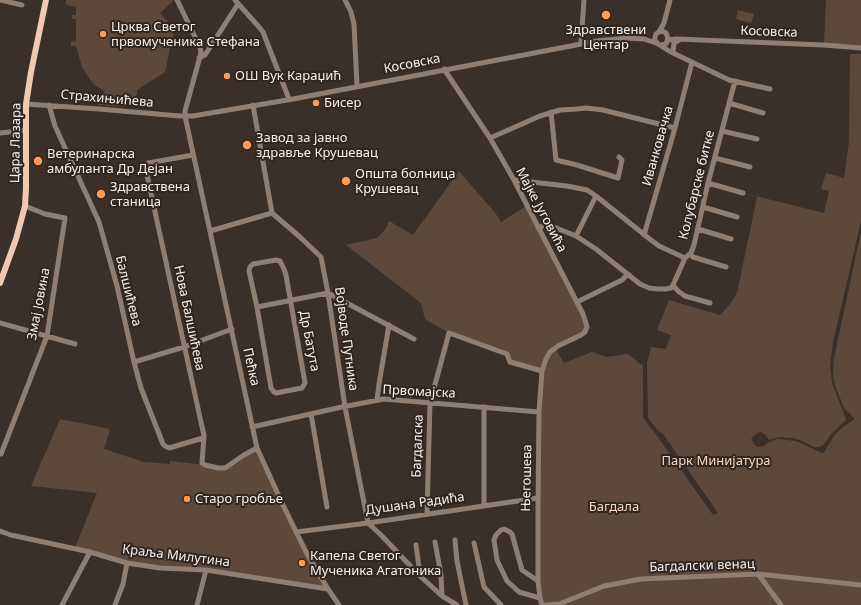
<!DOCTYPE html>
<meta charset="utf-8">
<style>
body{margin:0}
canvas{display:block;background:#3a3029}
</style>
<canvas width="861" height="605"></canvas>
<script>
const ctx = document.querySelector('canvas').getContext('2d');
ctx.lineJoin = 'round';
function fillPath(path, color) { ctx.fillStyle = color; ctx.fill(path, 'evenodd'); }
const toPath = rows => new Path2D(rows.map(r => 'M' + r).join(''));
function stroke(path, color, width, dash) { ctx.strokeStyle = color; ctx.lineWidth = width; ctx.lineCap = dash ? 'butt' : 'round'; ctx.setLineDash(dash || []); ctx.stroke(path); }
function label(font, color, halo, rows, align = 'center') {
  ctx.font = font + ' "Noto Sans",sans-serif'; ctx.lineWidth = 4; ctx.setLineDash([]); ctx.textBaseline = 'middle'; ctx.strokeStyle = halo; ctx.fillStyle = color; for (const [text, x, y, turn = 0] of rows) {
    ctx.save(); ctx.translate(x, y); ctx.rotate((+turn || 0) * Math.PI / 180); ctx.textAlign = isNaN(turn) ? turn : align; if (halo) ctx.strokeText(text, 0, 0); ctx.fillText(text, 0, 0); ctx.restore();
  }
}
const green = toPath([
 [66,0,174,0,160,13,170,24,173,28,174,31,165,72,137,90,137,94,135,98,127,101,127,107,98,105,105,91,94,85,91,81,82,67,76,46,71,46,71,42,76,41,76,19,72,19,72,15,76,15,76,7,66,5],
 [826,0,861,0,861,48,824,45],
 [738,10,754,14,751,23,736,19],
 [850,54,861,54,861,221,833,342,830,366,832,383,846,420,831,434,825,443,822,446,818,447,814,447,802,441,793,438,779,437,769,440,766,435,761,432,757,433,751,439,755,445,758,447,764,446,769,442,777,439,796,441,822,453,824,452,834,436,843,427,855,419,844,408,835,385,833,373,834,358,861,232,861,605,544,605,538,581,542,371,510,362,507,354,449,333,425,319,421,303,346,245,377,238,385,230,389,221,413,235,459,171,496,214,501,222,526,206,585,320,585,332,555,348,564,363,592,352,606,357,628,354,643,366,643,418,658,437,713,515,718,513,663,434,658,431,648,418,647,363,651,347,666,349,671,335,657,330,669,300,720,315,730,304,737,293,757,197,743,193,824,213,829,191,821,189,826,173,844,178,849,142],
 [60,419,110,429,104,449,144,462,170,464,170,461,205,465,228,469,257,449,268,474,328,589,206,570,127,563,75,548,97,493,31,486]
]);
const minor = toPath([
 [0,0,22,5],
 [177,0,200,47,201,53,185,111,185,116,257,448,283,505,307,554,328,589,339,605],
 [235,0,259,27,263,32,289,99],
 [345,0,351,12,354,24,357,86],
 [659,32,664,23,670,0],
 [668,40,676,39,824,45,861,48],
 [581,43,584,0],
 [661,45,666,44,668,38,666,33,662,31,659,32,656,34,655,37,655,40,658,44,669,51,729,80,770,89],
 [673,52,674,43,679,40],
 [199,58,205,55,238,4],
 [444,69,490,138,514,180,583,314,585,320,587,327,585,332,581,335,558,346,550,352,546,359,542,371,539,412,538,509,538,581,540,598,542,605,547,605],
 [729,103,763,113],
 [26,104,99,109,180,116,193,116,293,99,597,41,626,38,644,39,656,43],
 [49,105,55,126,99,222,117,286,134,362,141,388,163,444,165,446,169,448,203,438],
 [253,105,272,213,300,237,321,257,328,293,345,407,368,523,381,535,420,576,442,596,457,605],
 [551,112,556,160,577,165,618,178,622,160,619,157],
 [722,131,757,139],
 [0,133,26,130],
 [490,138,522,124,540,116,560,110,577,109,586,108,603,110,675,128],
 [193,155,148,163,145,166,204,436,202,463,205,465,218,468,225,468,244,455,257,448],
 [715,158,750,167],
 [514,180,567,186,587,190,596,196,651,240,659,246,685,258],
 [708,183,743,193],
 [703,207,737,217],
 [538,228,545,225,554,227,576,236,596,249,640,284,649,288,658,289,665,289,671,288,673,285,685,258,691,253,694,245,708,183,735,81],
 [698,229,731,239],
 [210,231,272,213],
 [644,235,675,128,692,62],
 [576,236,596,196],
 [690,254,693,257,726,267],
 [276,260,280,261,284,269,286,275,305,383,302,388,276,393,274,392,271,388,257,307,249,271,250,267,253,264,276,260],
 [673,285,678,291,685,296,710,303],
 [328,293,414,339],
 [577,302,622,280,628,274],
 [257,307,328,293],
 [0,323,75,344],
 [134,362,184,347,232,329],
 [377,400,379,384,389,325],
 [484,407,484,505],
 [311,414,327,507],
 [252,427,342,407,384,399,539,412],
 [1,454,47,336,65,218,45,214,25,206],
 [427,513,430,403,449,333,507,354,510,362,542,371],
 [0,531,11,535,90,552,127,563,160,568,206,570,328,589],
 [296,532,368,523,538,498],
 [455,540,457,561,466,605],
 [435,542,441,575,442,596],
 [474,543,484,587,501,605],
 [416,545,420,575],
 [758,574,781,605],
 [538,581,522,570,512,534,510,532,504,529,501,530,496,535,494,540,497,560,507,581,519,592,540,598],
 [62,605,90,552],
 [115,605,123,584,127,563],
 [197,605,206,570],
 [547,605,559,604,604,586,641,579,758,574,861,585]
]);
const major = toPath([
 [0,283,16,239,25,206,26,188,26,104,31,72,46,0]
]);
const markers = [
 [606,15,5,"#fe9c58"],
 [103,34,4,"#fe9c58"],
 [227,76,4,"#fe9c58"],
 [316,103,4,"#fe9c58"],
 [247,145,5,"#fe9c58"],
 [38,161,5,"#fe9c58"],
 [346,181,5,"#fe9c58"],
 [101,194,5,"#fe9c58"],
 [187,499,4,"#fe9c58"],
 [302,563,4,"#fe9c58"]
];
const poiNames = [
 ["Црква Светог",111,27],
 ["првомученика Стефана",111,42],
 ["Здравствени",606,30,"center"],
 ["Центар",606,45,"center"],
 ["ОШ Вук Караџић",235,76],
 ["Бисер",324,103],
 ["Завод за јавно",256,138],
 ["здравље Крушевац",256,153],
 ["Ветеринарска",47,154],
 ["амбуланта Др Дејан",47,169],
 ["Општа болница",355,174],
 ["Крушевац",355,189],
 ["Здравствена",110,187],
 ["станица",110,202],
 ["Старо гробље",195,499],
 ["Капела Светог",310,556],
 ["Мученика Агатоника",310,571]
];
const streetNames = [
 ["Косовска",769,32,2],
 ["Косовска",412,64,-11],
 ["Страхињићева",107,99,5],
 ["Цара Лазара",16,143,-89],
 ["Иванковачка",658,146,-74],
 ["Колубарске битке",697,185,-76],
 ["Мајке Југовића",541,210,62],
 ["Балшићева",128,291,76],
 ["Змај Јовина",39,304,-79],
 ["Нова Балшићева",189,318,78],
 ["Војводе Путника",346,339,82],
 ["Др Батута",309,341,79],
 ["Пећка",251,367,78],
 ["Првомајска",419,392,3],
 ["Багдалска",418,446,-88],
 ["Његошева",527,478,-89],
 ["Душана Радића",415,504,-8],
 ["Краља Милутина",176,556,7],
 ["Багдалски венац",702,566,-2]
];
const parkNames = [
 ["Парк Минијатура",716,461],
 ["Багдала",614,507]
];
fillPath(green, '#5e483a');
stroke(minor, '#907e73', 5);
stroke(major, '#efc9b2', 6);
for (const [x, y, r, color] of markers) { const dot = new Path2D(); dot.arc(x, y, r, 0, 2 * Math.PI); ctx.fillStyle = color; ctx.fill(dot); stroke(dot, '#30261f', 1.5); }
label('13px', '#f7f0eb', '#30261f', poiNames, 'left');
label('13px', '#f7f0eb', '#30261f', streetNames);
label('13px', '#ffd7bf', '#30261f', parkNames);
</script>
